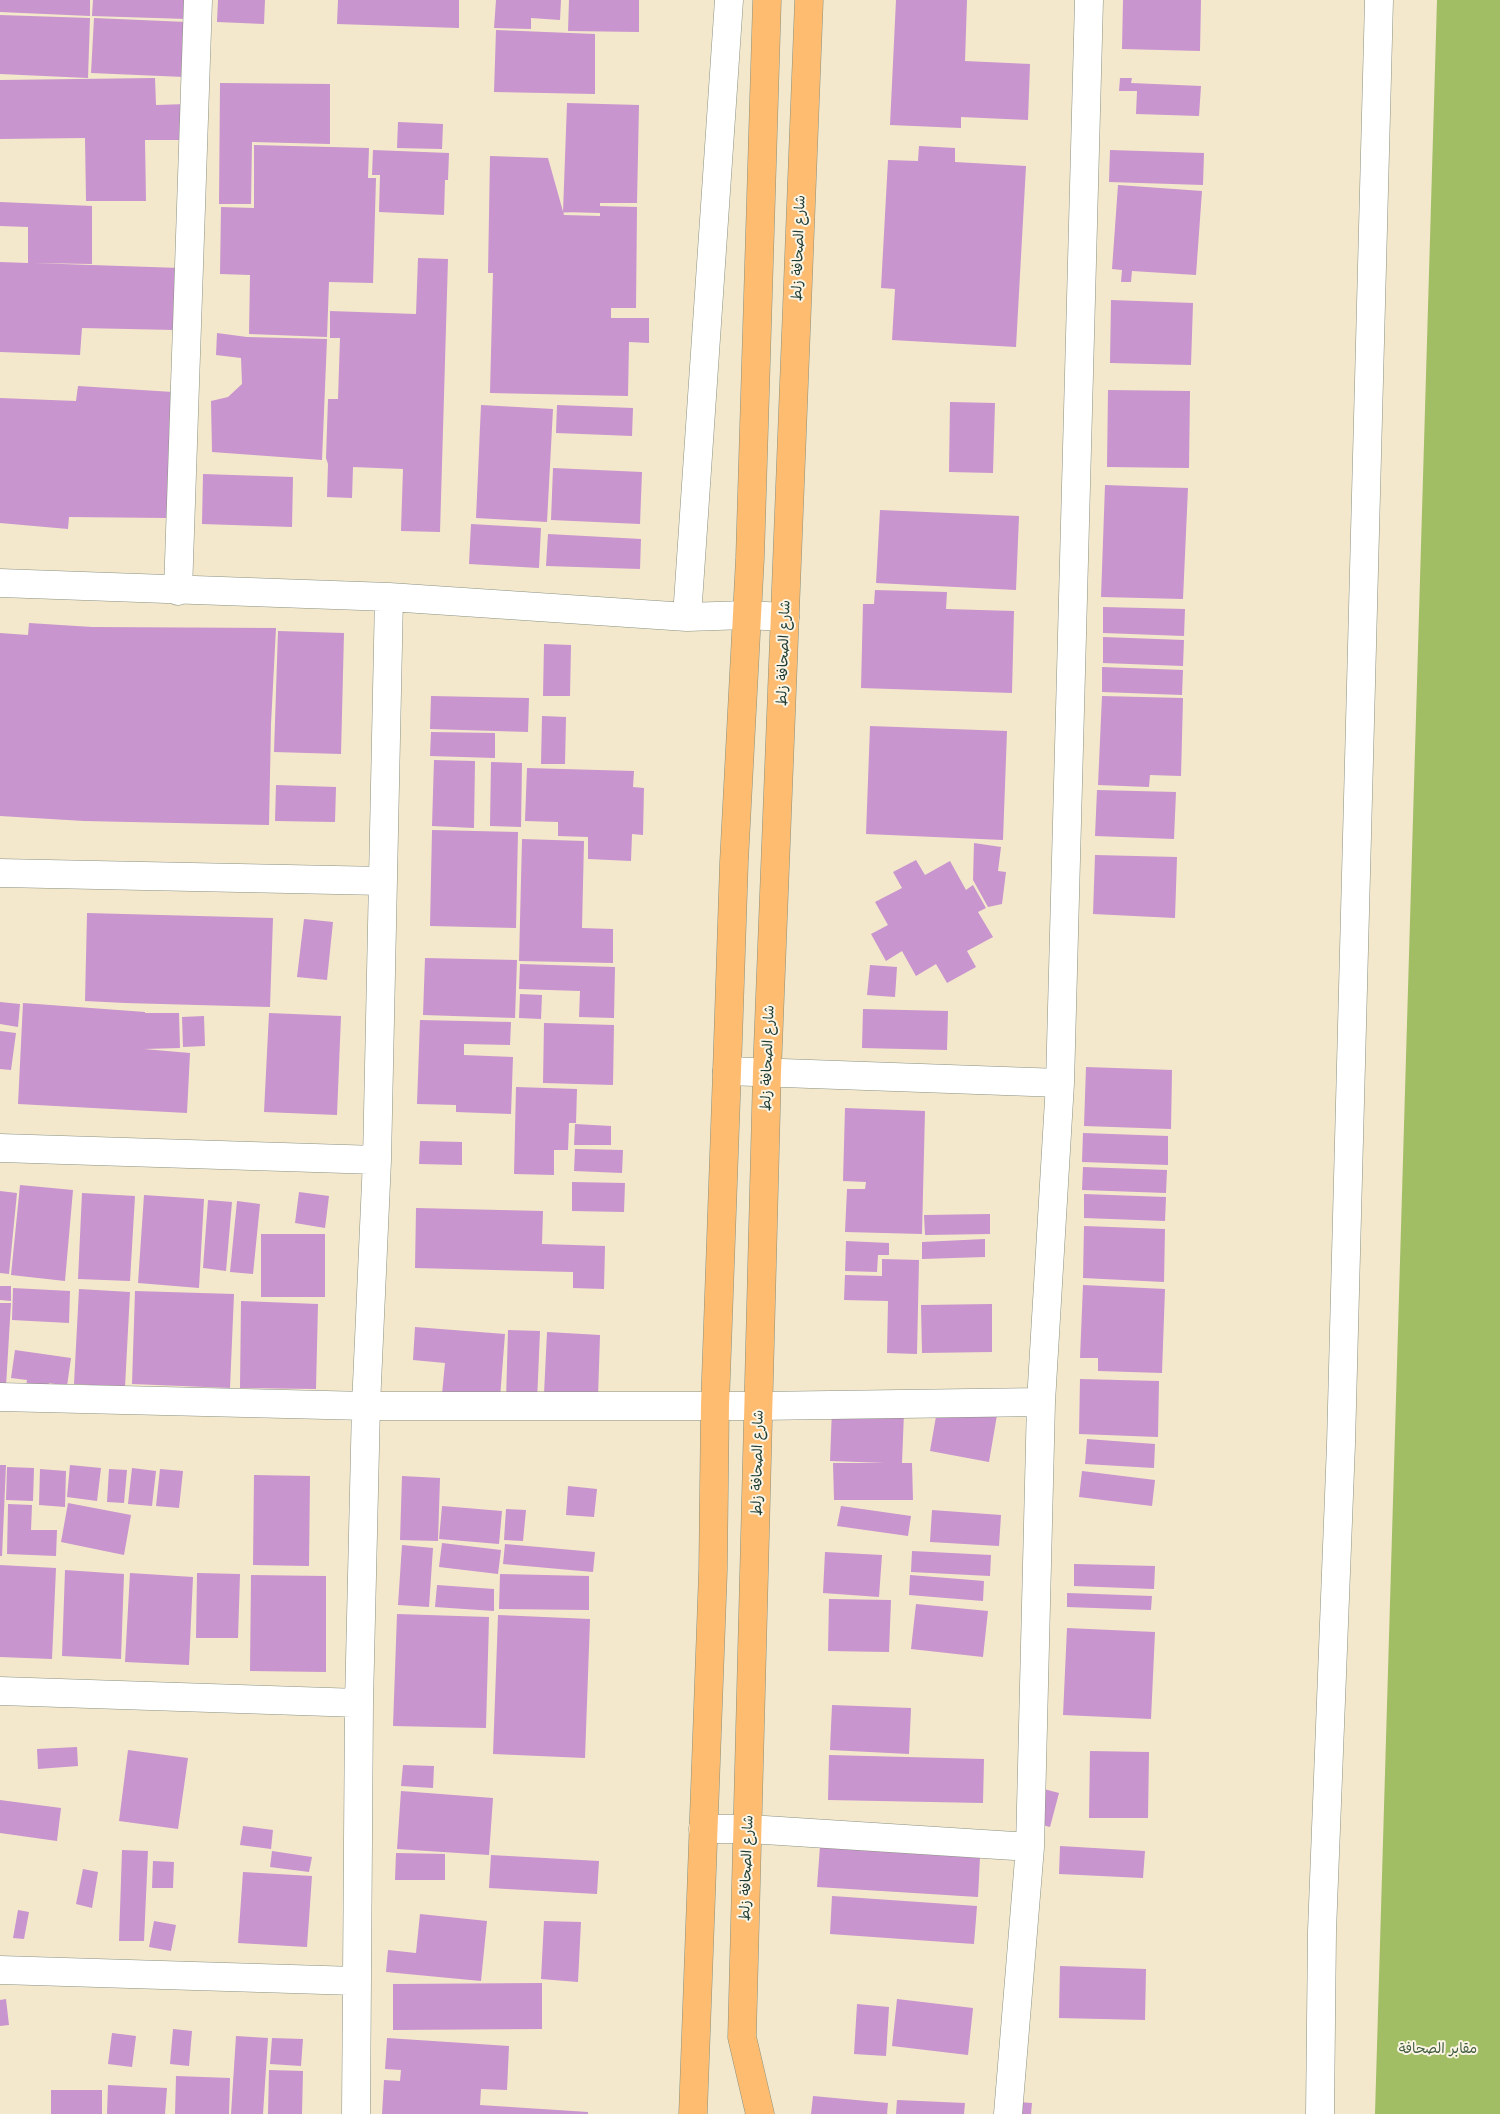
<!DOCTYPE html>
<meta charset="utf-8">
<style>
body{margin:0}
canvas{display:block;background:#f3e7cc}
</style>
<canvas width="1500" height="2114"></canvas>
<script>
const ctx = document.querySelector('canvas').getContext('2d');
ctx.lineJoin = 'round';
function fillPath(path, color) { ctx.fillStyle = color; ctx.fill(path, 'evenodd'); }
const toPath = rows => new Path2D(rows.map(r => 'M' + r).join(''));
function stroke(path, color, width, dash) { ctx.strokeStyle = color; ctx.lineWidth = width; ctx.lineCap = dash ? 'butt' : 'round'; ctx.setLineDash(dash || []); ctx.stroke(path); }
function label(font, color, halo, rows, align = 'center') {
  ctx.font = font + ' "Playpen Sans","Playpen Sans Arabic",sans-serif'; ctx.lineWidth = 4; ctx.setLineDash([]); ctx.textBaseline = 'middle'; ctx.strokeStyle = halo; ctx.fillStyle = color; for (const [text, x, y, turn = 0] of rows) {
    ctx.save(); ctx.translate(x, y); ctx.rotate((+turn || 0) * Math.PI / 180); ctx.textAlign = isNaN(turn) ? turn : align; if (halo) ctx.strokeText(text, 0, 0); ctx.fillText(text, 0, 0); ctx.restore();
  }
}
const green = toPath([
 [1437,0,1500,0,1500,2114,1375,2114]
]);
const building = toPath([
 [0,0,90,0,90,16,0,12],
 [93,0,188,0,187,19,92,16],
 [218,0,265,0,264,24,217,22],
 [338,0,459,0,459,28,337,24],
 [496,0,561,0,560,20,531,18,531,29,494,28],
 [569,0,639,0,639,32,568,31],
 [896,0,967,0,965,61,1030,64,1028,120,961,117,961,128,890,125],
 [1123,0,1201,0,1200,51,1122,49],
 [0,15,90,18,88,78,0,74],
 [94,18,187,22,184,77,91,73],
 [496,30,595,34,595,94,494,92],
 [155,78,156,105,187,104,187,140,145,140,146,201,86,201,85,138,0,139,0,80],
 [1120,78,1132,78,1131,83,1201,86,1199,116,1136,114,1137,91,1119,91],
 [220,83,330,84,330,144,252,142,251,204,219,204],
 [567,103,639,105,637,203,600,203,600,206,637,207,636,308,611,308,611,318,649,318,649,343,629,342,628,396,490,393,493,273,488,273,490,156,548,158,564,215,600,216,600,213,563,212],
 [398,122,443,124,442,149,397,148],
 [254,145,369,148,368,178,376,178,373,283,329,282,327,337,249,334,250,275,220,274,221,207,254,208],
 [919,146,955,148,955,162,1026,166,1016,347,892,340,895,289,881,288,888,160,918,161],
 [373,150,449,153,448,180,445,180,444,215,379,212,380,175,372,175],
 [1110,150,1204,153,1203,185,1109,182],
 [1118,185,1202,191,1196,275,1132,271,1131,282,1121,282,1122,270,1112,269],
 [0,202,92,206,92,264,33,263,180,268,174,330,82,328,80,355,0,352,0,262,28,263,28,227,0,226],
 [418,258,448,259,440,532,401,531,403,469,353,467,352,498,327,497,328,464,326,458,328,399,338,399,340,338,330,338,330,311,416,314],
 [1111,300,1193,303,1191,365,1110,363],
 [217,333,247,337,327,339,322,460,212,452,211,401,228,397,242,384,241,358,216,355],
 [78,386,173,392,167,518,69,517,68,529,0,523,0,398,76,401],
 [1108,390,1190,391,1189,468,1107,467],
 [950,402,995,403,993,473,949,472],
 [481,405,553,409,547,522,476,518],
 [557,405,633,408,632,436,556,433],
 [553,468,642,472,640,524,551,520],
 [203,474,293,477,292,527,202,524],
 [1105,485,1188,488,1183,599,1101,597],
 [880,510,1019,516,1016,590,876,583],
 [471,524,541,528,539,568,469,564],
 [548,534,641,539,640,569,546,566],
 [875,590,947,592,946,609,1014,611,1012,693,861,688,863,604,874,604],
 [1103,607,1185,609,1184,636,1103,633],
 [29,623,92,627,276,628,271,724,269,825,84,821,0,816,0,633,28,635],
 [278,631,344,633,341,754,274,752],
 [1103,637,1184,640,1183,666,1103,663],
 [544,644,571,645,570,696,543,696],
 [1102,667,1183,670,1182,695,1102,692],
 [431,696,529,698,528,732,430,729],
 [1102,696,1183,698,1181,776,1150,775,1149,787,1098,785],
 [542,716,566,717,565,764,541,764],
 [870,726,1007,731,1003,840,866,834],
 [431,732,495,733,495,758,430,756],
 [434,760,475,761,474,828,432,826],
 [491,762,522,763,521,827,490,826],
 [527,768,634,771,633,787,644,788,643,835,632,834,631,861,588,859,588,837,558,836,558,822,525,821],
 [276,785,336,787,335,822,275,821],
 [1097,790,1176,792,1174,839,1095,836],
 [432,830,518,832,516,928,430,926],
 [522,839,584,841,582,928,613,929,613,963,519,961],
 [974,843,1001,847,998,871,1006,872,1002,904,988,907,973,880],
 [1095,855,1177,857,1175,918,1093,914],
 [916,860,925,875,950,861,966,890,973,885,986,908,978,912,993,937,967,951,976,967,947,983,936,964,916,976,902,951,886,961,871,934,888,925,875,902,902,888,893,872],
 [87,913,273,918,270,1007,125,1003,85,1001],
 [304,919,333,922,327,980,297,977],
 [425,958,517,960,515,1018,423,1015],
 [520,964,615,967,614,1018,579,1017,580,991,519,989],
 [870,965,897,967,895,997,867,995],
 [520,994,542,995,541,1019,519,1018],
 [0,1002,20,1004,18,1027,0,1024],
 [23,1003,145,1012,145,1013,179,1013,180,1048,144,1049,190,1053,187,1113,18,1104],
 [863,1009,948,1011,947,1050,862,1048],
 [269,1013,341,1016,337,1115,264,1112],
 [204,1016,205,1046,183,1047,182,1017],
 [420,1020,511,1022,510,1045,464,1044,464,1055,513,1057,511,1114,456,1112,456,1105,417,1104],
 [544,1023,614,1025,613,1085,543,1083],
 [0,1031,16,1033,11,1070,0,1069],
 [1086,1067,1172,1070,1171,1129,1084,1126],
 [516,1087,577,1089,576,1123,569,1123,568,1150,554,1150,554,1175,514,1174],
 [845,1108,925,1111,922,1234,845,1232,847,1189,865,1189,866,1182,843,1181],
 [575,1124,611,1126,611,1145,574,1145],
 [1083,1133,1168,1136,1168,1165,1082,1162],
 [420,1141,462,1142,462,1165,419,1164],
 [575,1149,623,1150,622,1173,574,1171],
 [1083,1167,1167,1170,1166,1193,1082,1190],
 [572,1182,625,1183,624,1212,572,1211],
 [20,1185,73,1190,65,1281,11,1275],
 [0,1191,17,1193,9,1274,0,1273],
 [299,1192,329,1196,325,1228,295,1223],
 [82,1193,135,1196,130,1281,78,1279],
 [1084,1194,1166,1197,1165,1221,1084,1218],
 [144,1195,204,1199,199,1288,138,1283],
 [208,1200,232,1202,226,1271,203,1268],
 [237,1201,260,1204,253,1274,230,1272],
 [416,1208,543,1211,542,1244,605,1246,604,1289,573,1288,573,1272,415,1268],
 [990,1214,990,1234,925,1235,924,1215],
 [1084,1226,1165,1229,1164,1282,1083,1278],
 [261,1234,325,1234,325,1297,261,1297],
 [985,1239,985,1257,922,1259,922,1242],
 [846,1241,889,1243,889,1255,878,1255,877,1272,845,1271],
 [882,1259,919,1260,917,1354,887,1353,888,1301,844,1300,845,1275,882,1276],
 [1083,1285,1165,1289,1162,1373,1098,1371,1098,1358,1080,1358],
 [0,1286,11,1286,11,1301,0,1300],
 [13,1288,70,1291,69,1323,12,1320],
 [79,1289,130,1292,125,1387,74,1384],
 [135,1291,234,1294,230,1388,132,1384],
 [241,1301,318,1304,316,1389,240,1388],
 [0,1303,11,1303,6,1386,0,1385],
 [992,1304,992,1352,922,1353,921,1305],
 [415,1327,505,1334,500,1398,442,1394,445,1363,413,1360],
 [508,1330,540,1331,537,1402,506,1400],
 [547,1332,600,1335,598,1397,544,1394],
 [15,1350,71,1358,67,1386,49,1383,47,1391,26,1387,27,1380,11,1378],
 [1080,1379,1159,1381,1158,1437,1079,1434],
 [938,1405,997,1415,989,1462,930,1451],
 [832,1409,904,1412,902,1463,912,1463,913,1500,834,1500,833,1463,885,1463,830,1461],
 [1087,1439,1155,1444,1154,1468,1085,1464],
 [0,1465,6,1465,2,1556,0,1556],
 [70,1465,101,1468,97,1501,67,1497],
 [7,1467,34,1468,33,1501,6,1500],
 [132,1468,156,1471,152,1506,128,1504],
 [40,1469,66,1471,65,1507,39,1505],
 [109,1469,127,1470,124,1503,107,1502],
 [160,1469,183,1471,179,1508,156,1506],
 [1082,1471,1155,1480,1152,1506,1079,1497],
 [254,1475,310,1476,309,1566,253,1565],
 [402,1476,440,1478,438,1541,400,1540],
 [568,1486,597,1489,594,1517,566,1515],
 [68,1503,131,1515,124,1555,61,1542],
 [8,1504,32,1505,31,1530,57,1530,56,1556,7,1554],
 [442,1506,502,1511,499,1544,439,1539],
 [841,1506,911,1516,908,1536,837,1526],
 [506,1509,526,1510,523,1541,504,1540],
 [932,1510,1001,1515,999,1546,930,1542],
 [442,1543,501,1550,498,1574,439,1567],
 [505,1544,595,1552,593,1572,503,1564],
 [402,1545,433,1548,429,1607,398,1605],
 [912,1551,991,1555,990,1576,911,1572],
 [825,1552,882,1555,879,1597,823,1593],
 [1074,1564,1155,1566,1154,1589,1074,1586],
 [0,1565,56,1568,52,1659,0,1657],
 [65,1570,124,1574,121,1659,62,1656],
 [130,1573,193,1577,189,1665,125,1662],
 [197,1573,240,1574,238,1638,196,1638],
 [500,1574,589,1576,589,1610,499,1609],
 [251,1575,326,1576,326,1672,250,1671],
 [910,1575,984,1581,983,1601,909,1595],
 [437,1585,494,1589,494,1611,435,1607],
 [1067,1593,1152,1596,1151,1610,1067,1607],
 [829,1599,891,1600,889,1652,828,1651],
 [916,1604,988,1611,983,1657,911,1649],
 [397,1614,489,1617,486,1728,393,1726],
 [498,1615,590,1619,585,1758,493,1754],
 [1067,1628,1155,1632,1151,1719,1063,1715],
 [832,1705,911,1708,909,1754,830,1750],
 [77,1747,78,1766,38,1769,37,1749],
 [128,1750,188,1758,178,1829,119,1821],
 [1090,1751,1149,1752,1148,1818,1089,1818],
 [829,1755,984,1759,983,1803,828,1800],
 [403,1765,434,1766,433,1788,401,1786],
 [1044,1789,1059,1793,1050,1827,1035,1823],
 [401,1791,493,1798,489,1855,397,1849],
 [0,1800,61,1808,57,1841,0,1833],
 [243,1826,273,1830,271,1849,240,1845],
 [820,1846,980,1857,978,1897,817,1887],
 [1060,1846,1145,1851,1143,1878,1059,1874],
 [122,1850,148,1851,144,1941,119,1941],
 [272,1851,312,1857,309,1872,270,1867],
 [396,1853,445,1854,445,1880,395,1880],
 [491,1855,599,1861,597,1894,489,1888],
 [153,1861,174,1862,173,1888,152,1888],
 [83,1869,98,1872,92,1908,76,1904],
 [243,1872,312,1876,307,1947,238,1943],
 [832,1896,977,1906,974,1944,830,1934],
 [18,1910,29,1912,24,1939,13,1938],
 [420,1914,487,1921,481,1981,386,1972,388,1950,416,1953],
 [154,1921,176,1925,171,1951,149,1947],
 [544,1921,581,1922,578,1982,541,1979],
 [1060,1966,1146,1969,1145,2020,1059,2018],
 [542,1983,542,2029,393,2030,393,1984],
 [6,1999,9,2025,0,2026,0,2000],
 [897,1999,973,2008,968,2055,892,2046],
 [857,2004,889,2007,886,2056,854,2054],
 [173,2029,192,2031,189,2066,170,2064],
 [112,2033,136,2036,132,2067,108,2064],
 [236,2036,268,2038,263,2114,231,2114],
 [272,2038,303,2039,301,2066,270,2064],
 [387,2038,509,2046,507,2090,481,2089,480,2105,588,2112,588,2114,382,2114,384,2080,400,2081,401,2070,385,2069],
 [269,2070,303,2071,302,2114,268,2114],
 [176,2076,230,2078,229,2114,175,2114],
 [108,2085,167,2088,165,2114,107,2114],
 [51,2090,102,2090,102,2114,51,2114],
 [813,2096,888,2103,887,2114,811,2114],
 [897,2100,965,2103,964,2114,896,2114],
 [1018,2102,1032,2103,1031,2114,1017,2114]
]);
const minor = toPath([
 [0,583,389,597,687,617,746,615,785,617],
 [178,591,198,0],
 [687,617,729,0],
 [0,873,383,881],
 [727,1071,1060,1083],
 [0,1148,377,1160],
 [0,1397,366,1406,759,1406,1041,1402],
 [0,1691,359,1703],
 [703,1829,749,1829,1030,1847],
 [0,1970,356,1981],
 [356,2114,359,1703,366,1406,377,1160,389,597],
 [1008,2114,1030,1847,1041,1402,1060,1083,1089,0],
 [1320,2114,1322,1931,1341,1444,1379,0]
]);
const trunk = toPath([
 [693,2114,713,1571,715,1405,727,1071,734,862,750,558,767,0],
 [760,2114,742,2037,767,1072,809,0]
]);
const streetNames = [
 ["شارع الصحافة زلط",799,248,-88],
 ["شارع الصحافة زلط",784,653,-88],
 ["شارع الصحافة زلط",768,1058,-88],
 ["شارع الصحافة زلط",758,1463,-89],
 ["شارع الصحافة زلط",747,1868,-88]
];
const parkNames = [
 ["مقابر الصحافة",1438,2049]
];
fillPath(green, '#a1be65');
fillPath(building, '#c995ce');
stroke(minor, '#899280', 29);
stroke(trunk, '#899280', 29);
stroke(minor, '#fff', 28);
stroke(trunk, '#fdbc70', 28);
label('14px', '#1f3d34', '#fcf5e5', streetNames);
label('14px', '#405d40', '#fcf5e5', parkNames);
</script>
